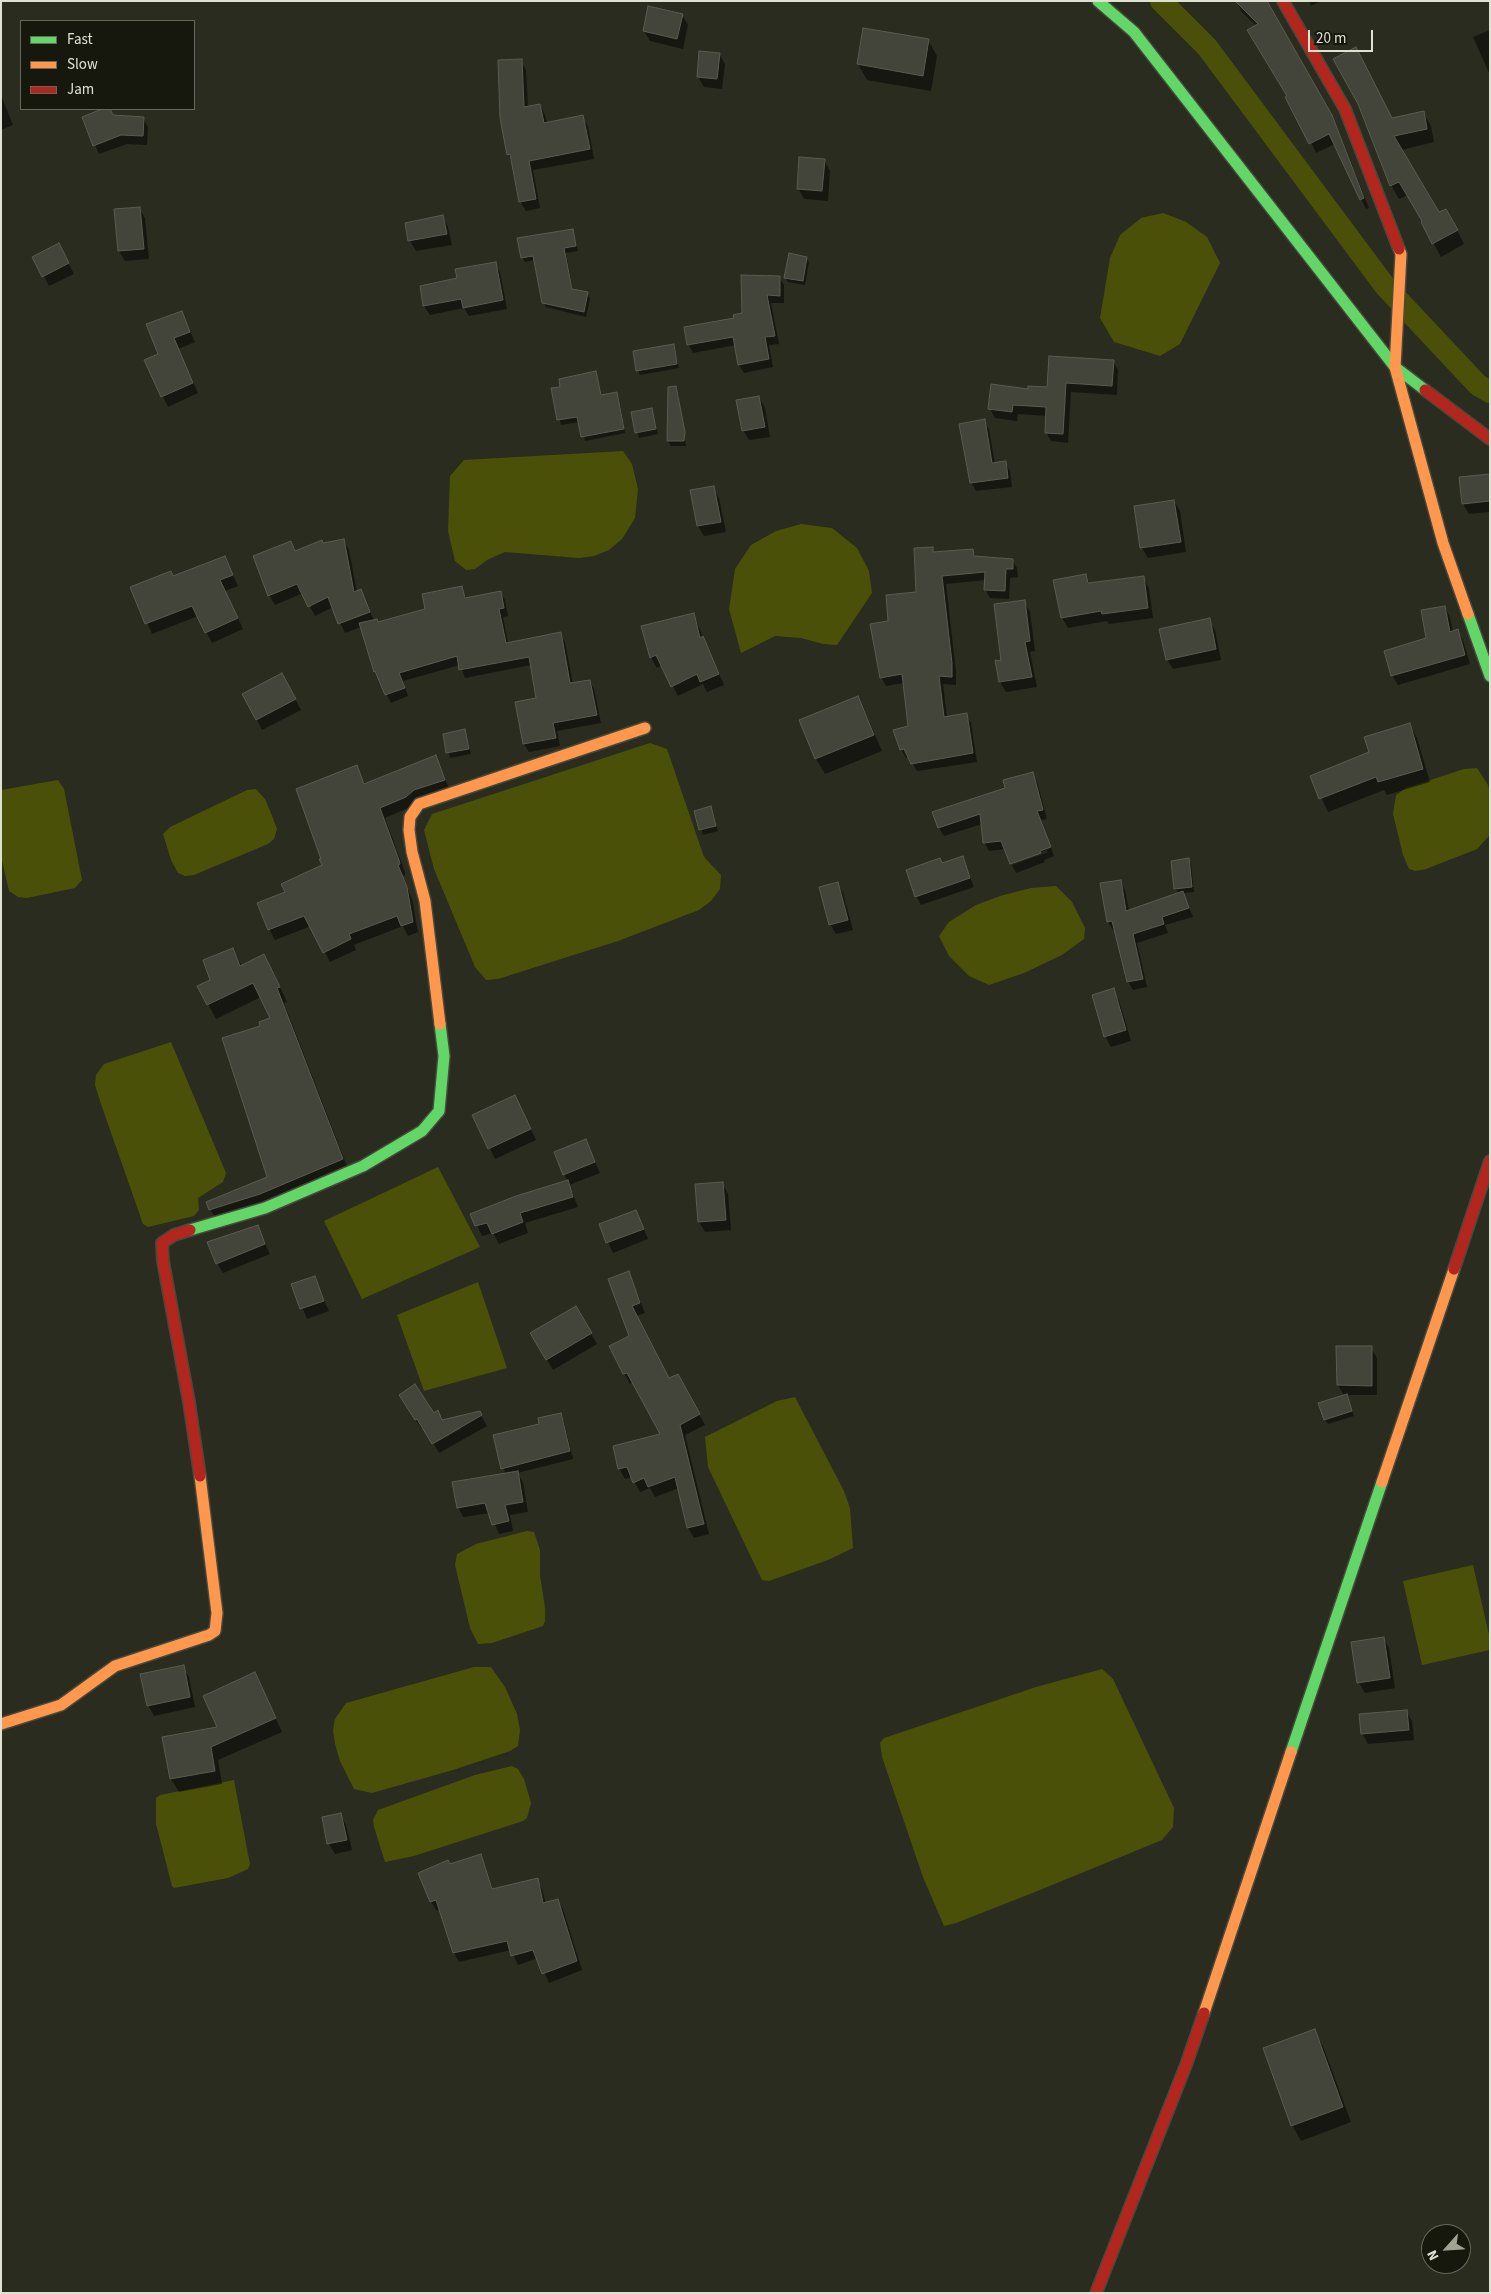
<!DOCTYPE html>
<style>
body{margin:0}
#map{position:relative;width:1491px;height:2294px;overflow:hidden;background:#2a2c1f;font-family:"Source Sans 3",sans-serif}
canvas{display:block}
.frame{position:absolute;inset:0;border:2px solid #dfe1d3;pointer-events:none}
.legend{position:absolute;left:20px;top:20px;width:175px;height:90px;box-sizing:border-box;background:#16180e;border:1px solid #66685d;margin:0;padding:6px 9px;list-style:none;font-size:15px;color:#dfe1d3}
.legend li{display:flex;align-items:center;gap:10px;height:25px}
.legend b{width:25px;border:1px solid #66685d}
.north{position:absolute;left:1421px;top:2224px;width:50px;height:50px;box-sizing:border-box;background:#16180e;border:1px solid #66685d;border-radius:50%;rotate:244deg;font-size:14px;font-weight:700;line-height:20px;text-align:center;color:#dfe1d3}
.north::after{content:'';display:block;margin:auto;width:18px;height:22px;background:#a0a294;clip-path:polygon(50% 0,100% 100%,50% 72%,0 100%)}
.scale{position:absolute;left:1308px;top:30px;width:65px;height:22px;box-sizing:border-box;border:2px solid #dfe1d3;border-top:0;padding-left:6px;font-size:15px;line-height:18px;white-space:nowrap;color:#dfe1d3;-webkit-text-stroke:4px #16180e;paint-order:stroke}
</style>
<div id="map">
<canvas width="1491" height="2294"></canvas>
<div class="frame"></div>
<ul class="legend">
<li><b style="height:6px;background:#63d668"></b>Fast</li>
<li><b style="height:6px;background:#ff974d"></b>Slow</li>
<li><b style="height:6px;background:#b3261e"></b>Jam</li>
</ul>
<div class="north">N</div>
<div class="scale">20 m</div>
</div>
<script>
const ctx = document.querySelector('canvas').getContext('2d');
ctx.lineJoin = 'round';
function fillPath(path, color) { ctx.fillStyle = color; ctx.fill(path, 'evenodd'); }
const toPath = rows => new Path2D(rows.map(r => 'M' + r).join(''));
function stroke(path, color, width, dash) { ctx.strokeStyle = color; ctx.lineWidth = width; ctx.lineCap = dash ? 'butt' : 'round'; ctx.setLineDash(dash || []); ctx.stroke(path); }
const water = toPath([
 [1163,213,1186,222,1207,237,1220,263,1180,344,1160,356,1114,342,1100,318,1110,258,1120,235,1141,218],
 [623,451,632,464,638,489,635,518,622,539,609,550,594,556,579,558,505,552,487,560,475,569,466,570,455,561,448,531,450,476,464,460],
 [801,524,832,528,857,548,869,571,872,593,837,645,823,644,801,638,775,636,741,653,729,609,735,569,751,545,776,531],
 [650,743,667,749,704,857,721,875,720,889,711,901,699,910,618,941,498,979,486,980,475,967,434,869,424,830,432,814],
 [1477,768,1488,785,1490,794,1489,836,1477,849,1426,869,1416,871,1409,869,1403,855,1393,814,1396,795,1406,788,1464,769],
 [58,780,64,789,82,880,75,888,27,898,18,897,9,891,1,856,1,790],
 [256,789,265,799,273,818,277,829,274,839,268,844,194,875,185,876,178,873,171,860,163,834,170,827,247,790],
 [1056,886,1072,902,1085,928,1084,939,1062,955,1024,973,989,985,969,976,949,956,939,936,949,922,976,905,1000,896,1031,888],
 [171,1042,226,1173,223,1182,198,1198,199,1210,194,1216,148,1227,143,1224,101,1104,95,1085,96,1075,104,1064],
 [438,1167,480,1247,362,1299,324,1221],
 [478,1282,507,1368,424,1391,397,1315],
 [795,1397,844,1491,850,1508,853,1548,828,1560,769,1581,762,1580,708,1467,705,1437,777,1401],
 [527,1531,534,1532,540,1550,540,1575,545,1608,545,1621,543,1626,492,1643,478,1644,470,1628,455,1565,457,1554,476,1544],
 [1473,1565,1490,1639,1490,1650,1422,1665,1403,1581],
 [474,1667,491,1667,505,1687,517,1714,520,1730,518,1746,510,1751,453,1770,372,1793,354,1789,340,1761,335,1744,333,1730,335,1719,346,1703],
 [1102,1669,1113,1679,1174,1808,1173,1827,1162,1840,1035,1892,956,1923,944,1926,923,1877,882,1757,880,1743,884,1738,1036,1687],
 [512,1766,518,1769,524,1779,531,1803,527,1818,523,1821,414,1856,385,1862,374,1827,373,1820,378,1810,475,1775],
 [234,1780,248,1854,250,1864,248,1869,228,1878,174,1888,172,1886,156,1824,156,1798,160,1795]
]);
const shadow = toPath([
 [1236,1,1294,52,1337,127,1369,208,1366,209,1361,199,1335,144,1316,153,1257,26,1242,12],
 [1309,1,1321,1,1311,6],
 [682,15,688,25,683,49,650,41,644,31],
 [1490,30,1490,75,1473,37],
 [928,40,937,56,931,91,867,80,858,64],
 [719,54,725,64,722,89,704,87,698,77],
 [521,61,526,70,528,107,540,105,545,115,547,123,582,117,588,126,594,159,533,170,540,208,526,211,520,201,513,163,508,154],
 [1,95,13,125,1,130],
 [106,109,109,109,114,116,143,118,148,127,147,145,127,144,99,154,83,117],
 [1423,112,1431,126,1434,142,1401,150,1439,214,1454,224,1464,244,1441,257,1408,195,1399,199,1391,185,1392,120],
 [824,160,830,171,828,201,804,199,798,188],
 [139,208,145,218,149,259,125,261,119,251,116,210],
 [443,217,448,227,452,245,416,251,410,241,406,224],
 [572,230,578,251,566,253,573,290,587,293,590,298,586,317,546,307,543,302,535,260,525,262,522,257],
 [64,255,74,274,49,286,44,276],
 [806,258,809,262,805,285,788,282,785,278],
 [495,263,500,272,507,309,469,316,464,308,430,315,424,306,421,287,459,279],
 [779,277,784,285,784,303,771,303,779,344,769,345,773,367,744,373,739,365,736,345,693,353,689,345,743,314],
 [181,312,195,342,178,349,198,393,168,407,146,361,160,355],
 [673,346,679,368,640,375,638,371],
 [1113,361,1118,370,1117,395,1071,392,1068,443,1051,441,1046,432,1047,416,1018,414,1017,421,995,418,990,409,1029,390,1048,389],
 [596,373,602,396,616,393,619,398,625,433,585,441,580,422,561,425,553,389,562,388],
 [670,388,676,388,678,392,686,446,671,446,668,441],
 [759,397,765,408,770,437,749,440,743,430],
 [651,410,658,434,639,438,633,413],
 [984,420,989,429,995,464,1005,462,1010,471,1012,487,976,491,971,482],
 [1490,475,1490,512,1469,514,1463,504,1460,478],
 [713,488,719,498,726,532,704,536,698,526],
 [1174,501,1180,511,1186,552,1148,558,1142,548],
 [343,540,349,550,357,592,361,591,374,621,378,623,426,610,461,587,467,599,500,592,505,600,508,616,503,617,508,643,560,633,565,642,573,684,590,681,594,689,601,723,557,731,560,746,529,752,524,744,516,703,537,699,531,665,465,678,460,665,403,681,408,696,391,703,375,671,361,627,345,633,333,607,315,616,303,593,275,605,269,595,291,543,296,552],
 [932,549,935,554,972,550,977,558,1012,560,1017,568,1018,577,1010,578,1009,599,990,598,985,589,986,580,946,584,956,672,956,685,943,684,947,718,966,715,971,723,977,762,917,771,909,757,906,758,901,749,909,726,904,683,886,686,882,678,889,622,918,594],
 [225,558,238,586,225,591,243,629,212,643,198,616,152,634,132,587,174,578],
 [1086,576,1090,584,1143,577,1149,588,1153,618,1109,624,1107,621,1068,628,1062,618,1055,581],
 [1024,602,1030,612,1035,651,1030,652,1037,687,1006,692,1000,682,997,662,1003,662],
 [1445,607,1450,617,1453,632,1458,631,1463,640,1470,664,1398,685,1392,675,1427,639],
 [693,614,724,685,707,692,703,684,678,696,662,665,657,668,651,658],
 [1209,620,1215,630,1221,660,1173,669,1167,659],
 [288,685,301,710,262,730,257,720],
 [857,698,866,714,882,751,825,774,816,759,801,721],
 [1410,725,1417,738,1430,782,1387,795,1384,790,1328,812,1311,776,1371,753],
 [465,731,471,754,450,758,444,735],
 [435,757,450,790,385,818,405,872,405,875,403,876,412,899,418,932,408,936,403,926,354,945,356,950,330,962,311,926,275,940,269,929,286,893,323,866,356,767,365,784],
 [1032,774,1037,782,1047,819,1041,820,1054,856,1044,860,1045,862,1016,873,1012,865,1048,852,1047,850,1011,863,1006,849,989,851,984,842,982,824,944,836,939,828],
 [710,808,718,831,703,835,695,812],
 [962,857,974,887,921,905,916,896,942,864],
 [1188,860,1191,864,1194,892,1183,893,1193,917,1165,925,1168,933,1137,943,1147,987,1133,990,1128,982,1116,930,1113,930,1108,922,1102,884,1120,881,1125,890,1129,911,1179,894,1176,889,1172,862],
 [837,883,843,893,853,930,836,934,830,924],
 [233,950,242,966,272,970,287,1002,284,1003,350,1174,219,1224,210,1209,268,1178,262,1026,271,1019,261,997,216,1019,199,987,212,980],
 [1113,990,1119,1000,1131,1041,1111,1047,1105,1036],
 [520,1107,536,1140,495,1159,474,1115],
 [585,1141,600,1173,569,1185,578,1207,525,1223,528,1233,499,1244,493,1233,482,1236,472,1215,568,1182,564,1174],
 [722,1183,728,1194,731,1230,705,1232,699,1222],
 [636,1211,648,1239,613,1253,600,1225],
 [257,1227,270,1254,223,1273,217,1263],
 [628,1272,645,1313,636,1316,669,1380,678,1375,705,1425,685,1435,709,1534,694,1538,688,1528,679,1488,655,1497,650,1488,640,1492,632,1477,625,1479,619,1468,662,1435,633,1382,630,1384,610,1347,631,1336],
 [314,1278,329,1311,307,1319,293,1285],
 [576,1308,597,1344,553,1370,532,1334],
 [1337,1348,1371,1348,1377,1358,1377,1395,1346,1395,1354,1416,1328,1424,1325,1420,1344,1396,1338,1385],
 [406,1406,433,1414,438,1412,443,1421,479,1412,487,1426,439,1453,434,1444,462,1428,422,1429],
 [560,1414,564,1422,573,1459,517,1473,523,1482,528,1512,510,1515,513,1531,499,1534,490,1513,463,1517,458,1507,506,1474,503,1468],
 [1383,1638,1389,1648,1395,1688,1365,1693,1359,1683,1353,1643],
 [183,1667,189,1677,195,1707,154,1716,148,1705],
 [255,1674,282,1732,218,1760,222,1784,179,1792,171,1779,219,1728],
 [1406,1711,1412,1721,1414,1740,1368,1744,1362,1733],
 [340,1814,346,1825,352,1850,335,1854,329,1844,323,1818],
 [480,1856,485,1865,493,1890,537,1880,542,1889,546,1904,558,1900,563,1909,582,1970,549,1983,538,1958,518,1965,511,1950,459,1962,454,1953,440,1909,437,1911,431,1902,420,1873],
 [1314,2031,1323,2046,1351,2122,1301,2141,1292,2125]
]);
const canal = toPath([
 [1161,1,1207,47,1385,286,1478,385,1490,392]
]);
const building = toPath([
 [1235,1,1267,1,1332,115,1364,198,1360,200,1329,134,1309,144,1285,97,1287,96,1247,30,1258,24,1235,1],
 [648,6,683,14,677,39,643,31,648,6],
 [863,28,929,39,923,76,857,64,863,28],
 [1356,47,1392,118,1424,111,1427,129,1394,136,1439,212,1446,209,1458,230,1432,244,1421,222,1422,221,1399,182,1390,186,1358,104,1333,59,1356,47],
 [699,51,720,53,717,79,697,77,699,51],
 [522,59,524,107,540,104,544,123,583,115,590,149,529,161,536,199,519,202,510,154,507,155,500,118,498,60,522,59],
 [102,109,110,109,113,115,144,117,143,136,121,135,93,146,82,117,102,109],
 [799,157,825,159,822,191,797,189,799,157],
 [140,207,144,249,118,251,114,209,140,207],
 [443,215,447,234,408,241,405,223,443,215],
 [573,229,576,246,564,248,572,289,588,292,584,312,542,303,533,256,521,258,517,238,573,229],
 [59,243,69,263,42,277,32,257,59,243],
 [789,253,807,257,803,281,784,278,789,253],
 [496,262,503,300,463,308,461,299,423,306,420,286,457,278,455,269,496,262],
 [741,275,780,276,780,296,767,295,775,336,765,337,769,359,738,365,733,337,687,345,684,327,734,318,733,315,742,313,741,275],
 [182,311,190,332,174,338,193,383,161,397,144,360,158,354,146,324,182,311],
 [674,344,677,364,636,371,633,351,674,344],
 [1049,356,1114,360,1112,386,1066,383,1063,434,1045,433,1046,407,1013,405,1012,412,988,409,991,384,1028,389,1028,386,1047,387,1049,356],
 [596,371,601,395,617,392,624,429,581,437,577,417,557,420,551,388,560,387,559,379,596,371],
 [676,386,685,432,684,441,667,441,668,387,676,386],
 [759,396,765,427,742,431,736,400,759,396],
 [652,408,656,429,635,433,631,412,652,408],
 [985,419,992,463,1006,461,1008,478,970,483,959,424,985,419],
 [1490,474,1490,501,1462,504,1459,477,1490,474],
 [714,486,721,522,697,526,690,490,714,486],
 [1174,500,1181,542,1140,548,1134,506,1174,500],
 [344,539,354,592,361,589,370,612,338,624,328,597,308,607,297,584,268,596,253,556,291,541,295,551,322,540,323,543,344,539],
 [933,547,933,552,973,549,974,556,1013,559,1013,569,1006,569,1005,591,984,590,985,572,942,576,952,663,952,677,939,676,944,717,967,713,973,753,911,764,904,749,900,750,893,730,908,726,902,674,880,678,870,624,888,621,886,595,916,592,914,548,933,547],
 [225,556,233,575,220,580,238,618,205,633,192,606,145,624,130,587,171,571,173,576,225,556],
 [1086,574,1088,583,1144,576,1148,608,1102,614,1101,611,1061,618,1053,580,1086,574],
 [462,586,465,598,501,591,504,608,499,609,506,643,561,632,570,683,590,680,597,715,553,723,556,738,523,744,515,702,536,698,529,657,459,670,457,656,399,673,405,688,385,695,375,671,374,672,359,623,377,619,378,622,425,609,422,594,462,586],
 [1025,600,1030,641,1025,642,1032,677,999,682,995,660,1001,661,994,604,1025,600],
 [1445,606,1450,632,1458,629,1465,655,1391,676,1384,651,1426,638,1421,610,1445,606],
 [694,613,700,638,703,636,719,674,700,682,697,674,671,687,656,655,650,658,641,626,694,613],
 [1210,618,1216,649,1166,660,1159,629,1210,618],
 [282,673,296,699,256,720,242,694,282,673],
 [858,696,874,735,815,759,799,720,858,696],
 [1410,723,1423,769,1378,782,1376,777,1319,799,1310,776,1369,752,1364,737,1410,723],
 [465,729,469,749,446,753,443,734,465,729],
 [436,755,445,780,414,790,406,797,380,808,399,860,400,864,398,865,407,887,413,922,401,926,397,916,349,934,351,939,323,953,304,916,268,930,257,903,285,892,281,884,322,865,319,859,321,859,296,789,357,765,364,784,436,755],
 [1033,772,1043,810,1037,811,1051,847,1040,851,1041,853,1010,864,1001,841,983,843,980,814,938,828,932,812,1005,788,1003,780,1033,772],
 [711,806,716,826,699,830,694,811,711,806],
 [963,856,970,878,915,897,906,870,940,858,942,863,963,856],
 [1189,858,1192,887,1174,889,1171,861,1189,858],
 [1121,880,1126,911,1183,891,1189,908,1162,917,1164,924,1133,934,1143,979,1127,982,1112,921,1107,922,1100,883,1121,880],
 [838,882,848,920,829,925,819,887,838,882],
 [233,948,240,966,264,954,280,987,277,988,343,1159,260,1194,209,1210,206,1202,267,1177,222,1038,260,1026,259,1022,270,1018,253,983,207,1005,197,986,210,980,203,960,233,948],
 [1114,988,1126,1030,1104,1037,1092,995,1114,988],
 [515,1095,531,1129,488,1149,472,1115,515,1095],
 [586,1139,595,1162,563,1175,554,1152,586,1139],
 [568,1180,573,1197,520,1213,523,1222,492,1234,487,1223,475,1226,470,1214,516,1196,568,1180],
 [723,1182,726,1220,698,1222,695,1184,723,1182],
 [636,1210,644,1229,606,1243,599,1224,636,1210],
 [258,1225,265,1244,216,1264,207,1242,258,1225],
 [629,1271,640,1303,632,1306,669,1378,678,1374,700,1414,680,1425,704,1524,687,1528,675,1477,648,1487,644,1478,633,1483,627,1467,618,1469,613,1446,660,1434,627,1373,623,1374,609,1346,629,1336,608,1279,629,1271],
 [315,1276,324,1301,300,1309,291,1284,315,1276],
 [576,1306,592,1333,546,1360,530,1333,576,1306],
 [1336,1346,1372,1346,1372,1386,1337,1385,1336,1346],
 [415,1384,434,1413,438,1410,442,1420,480,1411,482,1415,432,1444,417,1419,415,1420,399,1395,415,1384],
 [1347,1394,1352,1411,1324,1420,1318,1403,1347,1394],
 [561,1413,570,1451,501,1469,493,1435,539,1424,538,1418,561,1413],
 [518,1471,523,1502,505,1505,509,1521,492,1525,485,1503,457,1508,452,1482,518,1471],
 [1384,1637,1390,1678,1357,1683,1351,1642,1384,1637],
 [184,1665,190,1697,147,1706,140,1674,184,1665],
 [255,1672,276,1718,211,1747,215,1771,170,1779,162,1737,217,1727,203,1696,255,1672],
 [1407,1710,1409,1730,1361,1734,1359,1714,1407,1710],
 [341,1813,347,1840,327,1844,322,1817,341,1813],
 [481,1854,492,1889,538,1878,543,1903,558,1899,577,1961,542,1974,533,1950,511,1956,507,1941,453,1953,436,1900,430,1902,418,1873,448,1860,450,1864,481,1854],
 [1315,2029,1343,2107,1291,2126,1263,2048,1315,2029]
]);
const fast = toPath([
 [1098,1,1134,32,1395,367,1425,390],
 [1468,614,1490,676],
 [190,1230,265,1208,363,1166,422,1131,439,1111,444,1056,440,1024],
 [1291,1752,1382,1482]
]);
const slow = toPath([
 [1399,249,1401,254,1395,367,1443,543,1468,614],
 [440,1024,425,901,412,852,409,830,410,817,419,804,645,728],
 [1382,1482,1454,1269],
 [1,1724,61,1705,115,1666,209,1635,215,1631,217,1613,200,1476],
 [1204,2013,1291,1752]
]);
const jam = toPath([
 [1283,1,1345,109,1399,249],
 [1425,390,1490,439],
 [190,1230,174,1235,162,1243,163,1261,189,1402,200,1476],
 [1454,1269,1490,1161],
 [1096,2293,1186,2065,1204,2013]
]);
fillPath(water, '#4b5009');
fillPath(shadow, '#0007');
stroke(canal, '#4b5009', 22);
fillPath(building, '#43443a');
stroke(building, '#5a5c50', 1);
stroke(fast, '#47493d', 14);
stroke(slow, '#47493d', 14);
stroke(jam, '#47493d', 14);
stroke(fast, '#63d668', 11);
stroke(slow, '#ff974d', 11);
stroke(jam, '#b3261e', 11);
</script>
